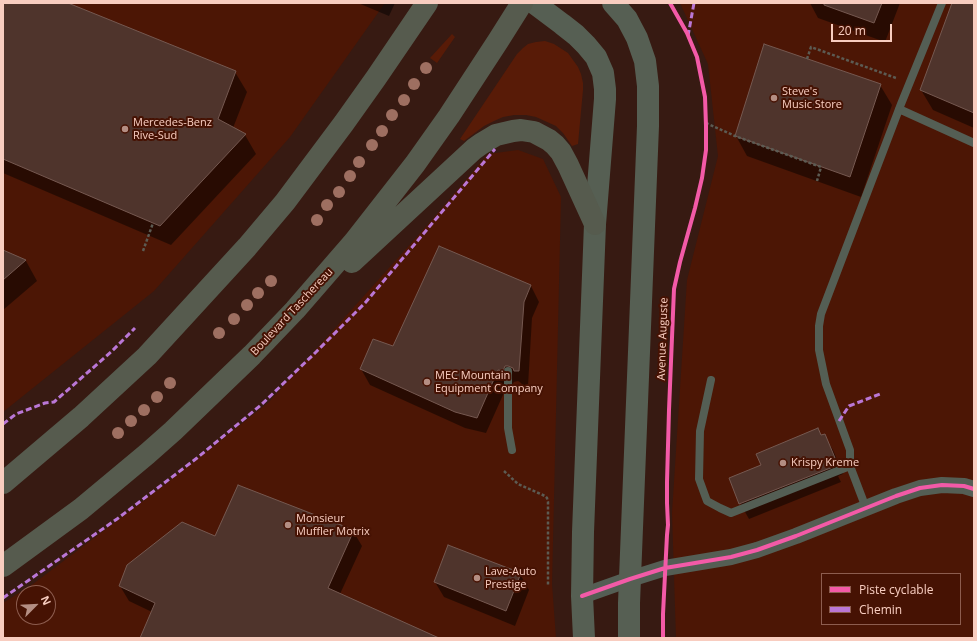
<!DOCTYPE html>
<style>
body{margin:0}
#map{position:relative;width:977px;height:641px;overflow:hidden;background:#371a12;font-family:"Open Sans",sans-serif}
canvas{display:block}
.frame{position:absolute;inset:0;border:4px solid #f8cdc0;pointer-events:none}
.legend{position:absolute;left:821px;top:573px;width:140px;height:52px;box-sizing:border-box;background:#461203;border:1px solid #8d5d4f;margin:0;padding:5px 7px;list-style:none;font-size:12px;color:#f8cdc0}
.legend li{display:flex;align-items:center;gap:8px;height:20px}
.legend b{width:20px;border:1px solid #8d5d4f}
.north{position:absolute;left:16px;top:585px;width:40px;height:40px;box-sizing:border-box;background:#461203;border:1px solid #8d5d4f;border-radius:50%;rotate:66deg;font-size:11px;font-weight:700;line-height:16px;text-align:center;color:#f8cdc0}
.north::after{content:'';display:block;margin:auto;width:14px;height:18px;background:#b48e83;clip-path:polygon(50% 0,100% 100%,50% 72%,0 100%)}
.scale{position:absolute;left:831px;top:24px;width:61px;height:18px;box-sizing:border-box;border:2px solid #f8cdc0;border-top:0;padding-left:5px;font-size:12px;line-height:14px;white-space:nowrap;color:#f8cdc0;-webkit-text-stroke:3px #461203;paint-order:stroke}
</style>
<div id="map">
<canvas width="977" height="641"></canvas>
<div class="frame"></div>
<ul class="legend">
<li><b style="height:5px;background:#f35aa7"></b>Piste cyclable</li>
<li><b style="height:5px;background:#ba77d6"></b>Chemin</li>
</ul>
<div class="north">N</div>
<div class="scale">20 m</div>
</div>
<script>
const ctx = document.querySelector('canvas').getContext('2d');
ctx.lineJoin = 'round';
function fillPath(path, color) { ctx.fillStyle = color; ctx.fill(path, 'evenodd'); }
const toPath = rows => new Path2D(rows.map(r => 'M' + r).join(''));
function stroke(path, color, width, dash) { ctx.strokeStyle = color; ctx.lineWidth = width; ctx.lineCap = dash ? 'butt' : 'round'; ctx.setLineDash(dash || []); ctx.stroke(path); }
function label(font, color, halo, rows, align = 'center') {
  ctx.font = font + ' "Open Sans",sans-serif'; ctx.lineWidth = 4; ctx.setLineDash([]); ctx.textBaseline = 'middle'; ctx.strokeStyle = halo; ctx.fillStyle = color; for (const [text, x, y, turn = 0] of rows) {
    ctx.save(); ctx.translate(x, y); ctx.rotate((+turn || 0) * Math.PI / 180); ctx.textAlign = isNaN(turn) ? turn : align; if (halo) ctx.strokeText(text, 0, 0); ctx.fillText(text, 0, 0); ctx.restore();
  }
}
const built = toPath([
 [3,3,385,3,290,137,154,291,3,412],
 [680,3,974,3,974,638,676,638,672,513,687,280,718,156,708,64],
 [822,574,960,574,960,624,822,624],
 [518,150,543,159,561,197,552,584,556,638,3,638,3,603,33,584,163,486,269,402,431,221,488,154],
 [24,593,48,593,48,617,24,617]
]);
const green = toPath([
 [452,34,455,37,437,63,430,58],
 [545,41,554,44,568,53,578,67,581,74,583,83,583,90,578,144,572,146,563,133,556,126,536,117,526,115,514,115,503,117,494,121,484,126,464,141,460,139,517,54,523,48,528,44,536,42]
]);
const shadow = toPath([
 [3,3,66,3,235,72,247,92,233,128,245,135,256,154,171,245,3,173],
 [358,3,395,3,389,16],
 [810,3,900,3,885,42,818,18],
 [953,3,974,3,974,128,933,110,921,90],
 [880,85,892,105,861,197,747,156,736,136],
 [440,248,531,286,539,302,532,318,528,386,523,386,521,383,518,381,514,382,511,386,507,386,486,433,465,428,370,385,361,369,393,347],
 [3,251,26,261,37,281,3,310],
 [824,435,833,450,843,474,838,476,841,482,749,519,740,503,762,465],
 [353,531,362,546,340,594,436,638,141,638,152,612,129,601,120,586,216,538],
 [520,574,529,590,515,626,444,597,435,582]
]);
const building = toPath([
 [3,3,68,3,236,71,218,119,246,134,160,226,3,159,3,3],
 [824,3,882,3,874,23,824,5,824,3],
 [952,3,974,3,974,113,920,90,952,3],
 [764,44,881,84,850,177,735,136,764,44],
 [439,246,531,285,524,302,519,371,514,371,513,368,508,366,505,366,503,371,498,370,477,418,455,412,360,369,373,339,393,346,439,246],
 [3,250,26,260,3,280,3,250],
 [818,428,821,435,825,434,835,458,830,460,833,467,739,504,729,478,761,465,756,454,818,428],
 [238,485,354,530,328,588,439,638,140,638,155,603,119,586,127,565,182,522,215,536,238,485],
 [448,545,521,573,506,611,434,582,448,545]
]);
const path = toPath([
 [807,59,811,47,896,78],
 [706,123,735,136,821,167,817,181],
 [143,251,153,223],
 [504,471,518,484,545,496,547,498,548,502,548,585]
]);
const lane = toPath([
 [899,109,974,143],
 [508,371,508,428,512,450],
 [711,380,700,431,699,479,707,501,720,508,731,513,850,466],
 [866,508,850,466,850,450,826,384,819,350,819,326,821,314,901,104,942,3]
]);
const street = toPath([
 [582,596,630,579,665,568,731,557,757,550,796,536,896,496,920,488,942,485,964,486,974,489]
]);
const secondary = toPath([
 [534,3,562,24,576,35,586,45,596,57,603,73,605,89,605,99,595,224,583,532,582,596,584,638],
 [613,3,627,19,637,38,645,61,648,86,648,126,629,603,629,638]
]);
const primary = toPath([
 [352,262,474,149,481,144,496,135,513,131,521,130,534,132,549,140,555,145,561,152,568,165,595,224],
 [3,483,81,417,147,356,247,247,285,202,344,123,376,78,427,3],
 [3,566,81,509,147,454,173,431,252,355,295,310,354,242,415,164,449,116,498,41,522,3]
]);
const quiet = toPath([
 [688,36,694,3],
 [839,421,849,406,880,394],
 [3,424,16,414,45,403,54,402,111,352,135,328],
 [3,598,117,519,197,458,261,405,314,354,365,303,495,149]
]);
const cycleway = toPath([
 [582,596,630,579,665,568,731,557,757,550,796,536,896,496,920,488,942,485,964,486,974,489],
 [663,638,663,614,667,535,668,525,667,503,667,482,669,410,674,289,680,262,695,208,702,178,706,150,706,126,705,97,697,57,687,33,670,3]
]);
const trees = [
 [426,68],
 [414,84],
 [404,100],
 [392,115],
 [382,131],
 [372,145],
 [359,162],
 [350,176],
 [339,192],
 [327,205],
 [317,220],
 [271,281],
 [258,293],
 [247,305],
 [234,319],
 [219,333],
 [170,383],
 [157,397],
 [144,410],
 [131,421],
 [118,433]
];
const markers = [
 [774,98,4,"#b48e83"],
 [125,129,4,"#b48e83"],
 [427,382,4,"#b48e83"],
 [783,463,4,"#b48e83"],
 [288,525,4,"#b48e83"],
 [477,578,4,"#b48e83"]
];
const poiNames = [
 ["Steve's",782,92],
 ["Music Store",782,105],
 ["Mercedes-Benz",133,123],
 ["Rive-Sud",133,136],
 ["MEC Mountain",435,376],
 ["Equipment Company",435,389],
 ["Krispy Kreme",791,463],
 ["Monsieur",296,519],
 ["Muffler Motrix",296,532],
 ["Lave-Auto",485,572],
 ["Prestige",485,585]
];
const streetNames = [
 ["Boulevard Taschereau",292,312,-47],
 ["Avenue Auguste",663,339,-88]
];
fillPath(built, '#4c1605');
fillPath(green, '#581b07');
fillPath(shadow, '#0007');
fillPath(building, '#4f342c');
stroke(building, '#755850', 1);
stroke(path, '#5c5b53', 2.5, [3, 2]);
stroke(lane, '#545e54', 8);
stroke(street, '#545e54', 16);
stroke(secondary, '#565f53', 22);
stroke(primary, '#565b4e', 22);
stroke(quiet, '#ba77d6', 3, [6, 3]);
stroke(cycleway, '#f35aa7', 4);
ctx.fillStyle = '#9e6f61';
for (const [x, y] of trees) { ctx.beginPath(); ctx.arc(x, y, 6, 0, 2 * Math.PI); ctx.fill(); }
for (const [x, y, r, color] of markers) { const dot = new Path2D(); dot.arc(x, y, r, 0, 2 * Math.PI); ctx.fillStyle = color; ctx.fill(dot); stroke(dot, '#461203', 1.5); }
label('11px', '#f8cdc0', '#461203', poiNames, 'left');
label('11px', '#f8cdc0', '#461203', streetNames);
</script>
